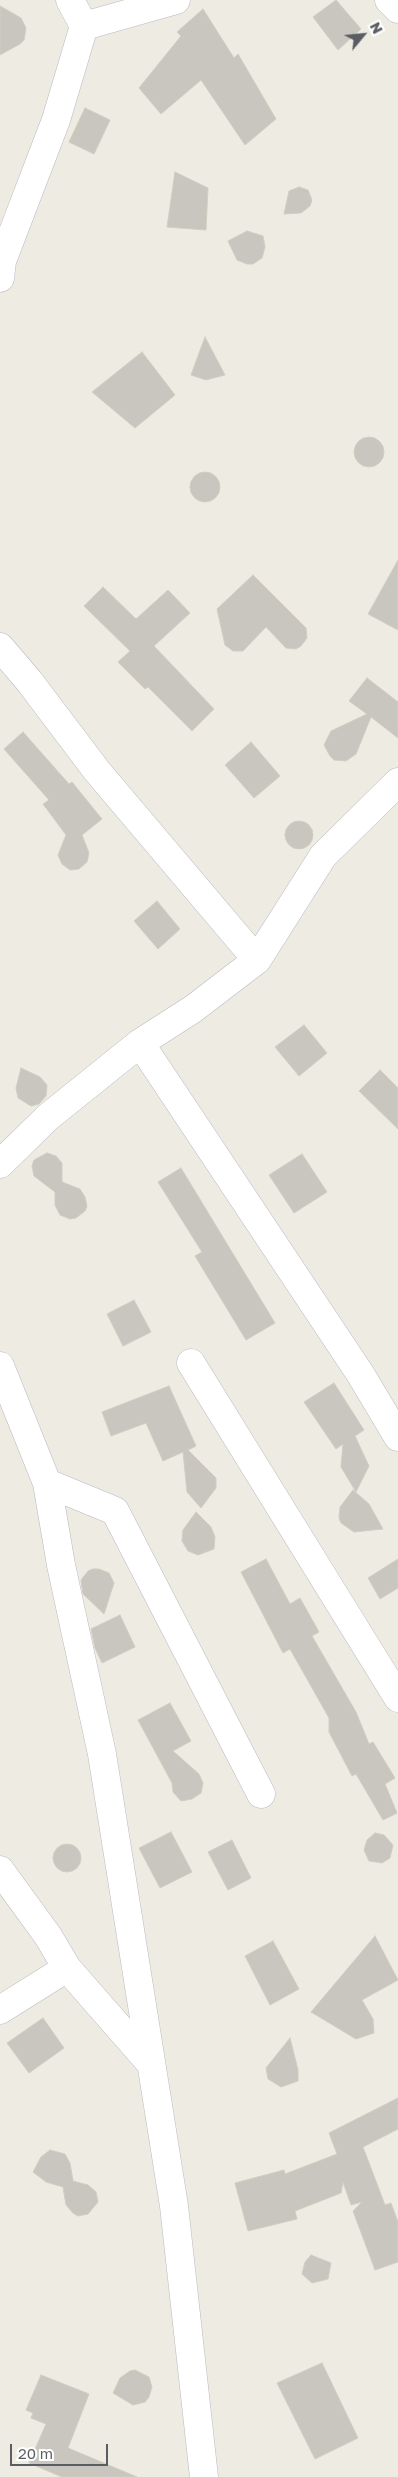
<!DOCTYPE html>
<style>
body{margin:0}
#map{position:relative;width:398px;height:2477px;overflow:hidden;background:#eeebe2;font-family:"Golos Text",sans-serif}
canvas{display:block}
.north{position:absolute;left:338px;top:10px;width:50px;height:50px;-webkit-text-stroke:4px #fff;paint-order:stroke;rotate:62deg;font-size:14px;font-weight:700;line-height:20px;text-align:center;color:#5a5e63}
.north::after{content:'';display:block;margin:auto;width:18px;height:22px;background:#5a5e63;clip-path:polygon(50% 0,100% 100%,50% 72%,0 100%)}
.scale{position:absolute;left:10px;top:2444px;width:98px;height:22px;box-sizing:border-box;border:2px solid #5a5e63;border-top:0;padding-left:6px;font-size:15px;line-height:18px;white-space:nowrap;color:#5a5e63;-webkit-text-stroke:4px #fff;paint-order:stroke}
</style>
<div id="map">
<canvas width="398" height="2477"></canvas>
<div class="north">N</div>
<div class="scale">20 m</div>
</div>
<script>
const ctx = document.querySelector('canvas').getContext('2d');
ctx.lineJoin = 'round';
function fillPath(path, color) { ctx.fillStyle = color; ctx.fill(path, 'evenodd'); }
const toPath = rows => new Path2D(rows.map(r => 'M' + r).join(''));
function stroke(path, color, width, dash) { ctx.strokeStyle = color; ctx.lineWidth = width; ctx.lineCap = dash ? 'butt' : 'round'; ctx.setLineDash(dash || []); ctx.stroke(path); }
const building = toPath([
 [336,0,361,29,338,50,313,17,336,0],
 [0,6,21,18,26,28,24,40,20,44,0,55,0,6],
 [203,9,234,58,238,54,276,119,245,145,201,80,161,114,139,88,181,36,177,32,203,9],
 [85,108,110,120,94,154,69,142,85,108],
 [175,172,208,188,206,230,167,227,175,172],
 [299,187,308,190,312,200,310,206,301,213,284,214,289,191,299,187],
 [247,231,263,236,265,247,262,258,253,264,247,264,237,260,228,241,247,231],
 [205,337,225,375,206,380,191,375,205,337],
 [142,352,175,395,135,428,92,392,142,352],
 '354 452a15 15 0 1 1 30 0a15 15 0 1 1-30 0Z',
 '190 487a15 15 0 1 1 30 0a15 15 0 1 1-30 0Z',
 [398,560,398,630,368,614,398,560],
 [253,575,306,628,307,638,301,646,296,649,286,648,266,627,243,651,233,651,225,645,217,609,253,575],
 [103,587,136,619,168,590,190,613,154,646,214,709,192,731,148,687,145,689,118,662,130,651,84,606,103,587],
 [367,678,398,702,398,738,371,717,356,754,346,761,334,760,330,756,324,745,331,731,367,714,349,701,367,678],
 [23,732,69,784,72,782,102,819,82,835,89,853,87,862,79,869,70,870,62,864,58,855,66,835,43,804,49,800,4,749,23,732],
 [251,742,280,776,254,798,225,765,251,742],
 '285 835a14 14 0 1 1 28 0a14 14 0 1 1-28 0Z',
 [157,901,180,929,158,949,134,921,157,901],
 [304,1025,327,1053,299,1076,275,1047,304,1025],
 [21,1068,40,1077,47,1085,46,1096,39,1104,31,1106,18,1098,16,1088,21,1068],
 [380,1070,398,1088,398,1129,359,1091,380,1070],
 [47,1153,56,1156,62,1163,62,1182,80,1189,85,1197,87,1206,85,1211,76,1218,70,1219,60,1215,55,1205,55,1192,34,1176,32,1166,34,1160,47,1153],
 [302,1154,327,1192,294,1213,269,1175,302,1154],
 [181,1168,275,1323,246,1340,195,1256,202,1252,158,1182,181,1168],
 [134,1300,151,1332,123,1346,107,1314,134,1300],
 [334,1383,364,1430,355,1436,369,1466,356,1492,341,1467,343,1444,336,1449,304,1402,334,1383],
 [169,1386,196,1446,188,1450,216,1478,216,1488,201,1508,187,1492,183,1452,163,1461,146,1423,111,1436,102,1412,169,1386],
 [353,1490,369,1504,383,1529,354,1532,341,1523,339,1518,340,1507,353,1490],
 [196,1512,211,1527,215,1537,214,1549,198,1555,188,1551,182,1541,183,1530,196,1512],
 [266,1559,290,1604,300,1598,319,1632,312,1636,356,1712,369,1744,373,1742,395,1778,385,1784,397,1813,383,1820,356,1774,352,1776,329,1732,329,1718,290,1649,283,1653,241,1572,266,1559],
 [398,1559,398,1588,380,1599,368,1578,398,1559],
 [93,1569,99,1569,109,1573,114,1583,104,1614,83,1594,81,1580,88,1571,93,1569],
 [120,1615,135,1647,102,1663,95,1648,91,1629,120,1615],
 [170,1703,191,1741,173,1751,199,1774,203,1783,201,1793,192,1799,181,1801,173,1792,172,1783,138,1720,170,1703],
 [171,1832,192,1872,160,1888,139,1848,171,1832],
 [375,1833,384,1835,393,1845,390,1858,382,1863,369,1861,364,1850,367,1840,375,1833],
 [232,1840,251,1878,228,1890,208,1852,232,1840],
 '53 1858a14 14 0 1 1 28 0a14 14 0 1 1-28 0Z',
 [375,1936,398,1980,362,2000,373,2019,374,2033,356,2039,311,2012,375,1936],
 [273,1941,299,1989,270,2005,245,1956,273,1941],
 [43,2018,64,2048,29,2073,7,2043,43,2018],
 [290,2038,298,2070,298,2081,281,2087,268,2079,266,2068,290,2038],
 [398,2098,398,2129,363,2147,385,2205,391,2203,398,2222,398,2262,375,2270,353,2211,362,2202,351,2205,343,2182,341,2193,295,2211,297,2219,248,2231,235,2183,284,2170,285,2174,337,2154,329,2133,398,2098],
 [50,2150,65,2154,70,2163,73,2181,88,2185,96,2192,98,2202,88,2214,78,2216,73,2213,66,2205,63,2187,46,2182,33,2172,41,2157,50,2150],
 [311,2255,331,2263,328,2279,312,2283,302,2274,305,2262,311,2255],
 [322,2363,358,2438,315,2459,277,2383,322,2363],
 [135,2370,149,2377,152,2387,149,2397,145,2402,133,2405,113,2393,120,2378,130,2371,135,2370],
 [41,2375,89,2394,68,2448,137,2477,62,2477,29,2463,46,2424,31,2418,33,2413,26,2410,41,2375]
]);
const minor = toPath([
 [70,0,84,26],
 [389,0,398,9],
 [0,278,2,261,56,120,84,26,176,0],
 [0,647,29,681,97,771,257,960],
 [140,1043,361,1375,398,1437],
 [0,1164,48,1117,140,1043,193,1009,257,960,323,856,398,782],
 [191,1363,398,1698],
 [0,1366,47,1483,61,1565,102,1754,174,2206,204,2477],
 [47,1483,115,1511,261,1794],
 [0,1870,48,1936,67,1968],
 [0,2010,67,1968,151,2064]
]);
fillPath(building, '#c8c6bf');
stroke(building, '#d2cdc0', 1);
stroke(minor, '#b7babf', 29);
stroke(minor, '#fff', 28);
</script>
